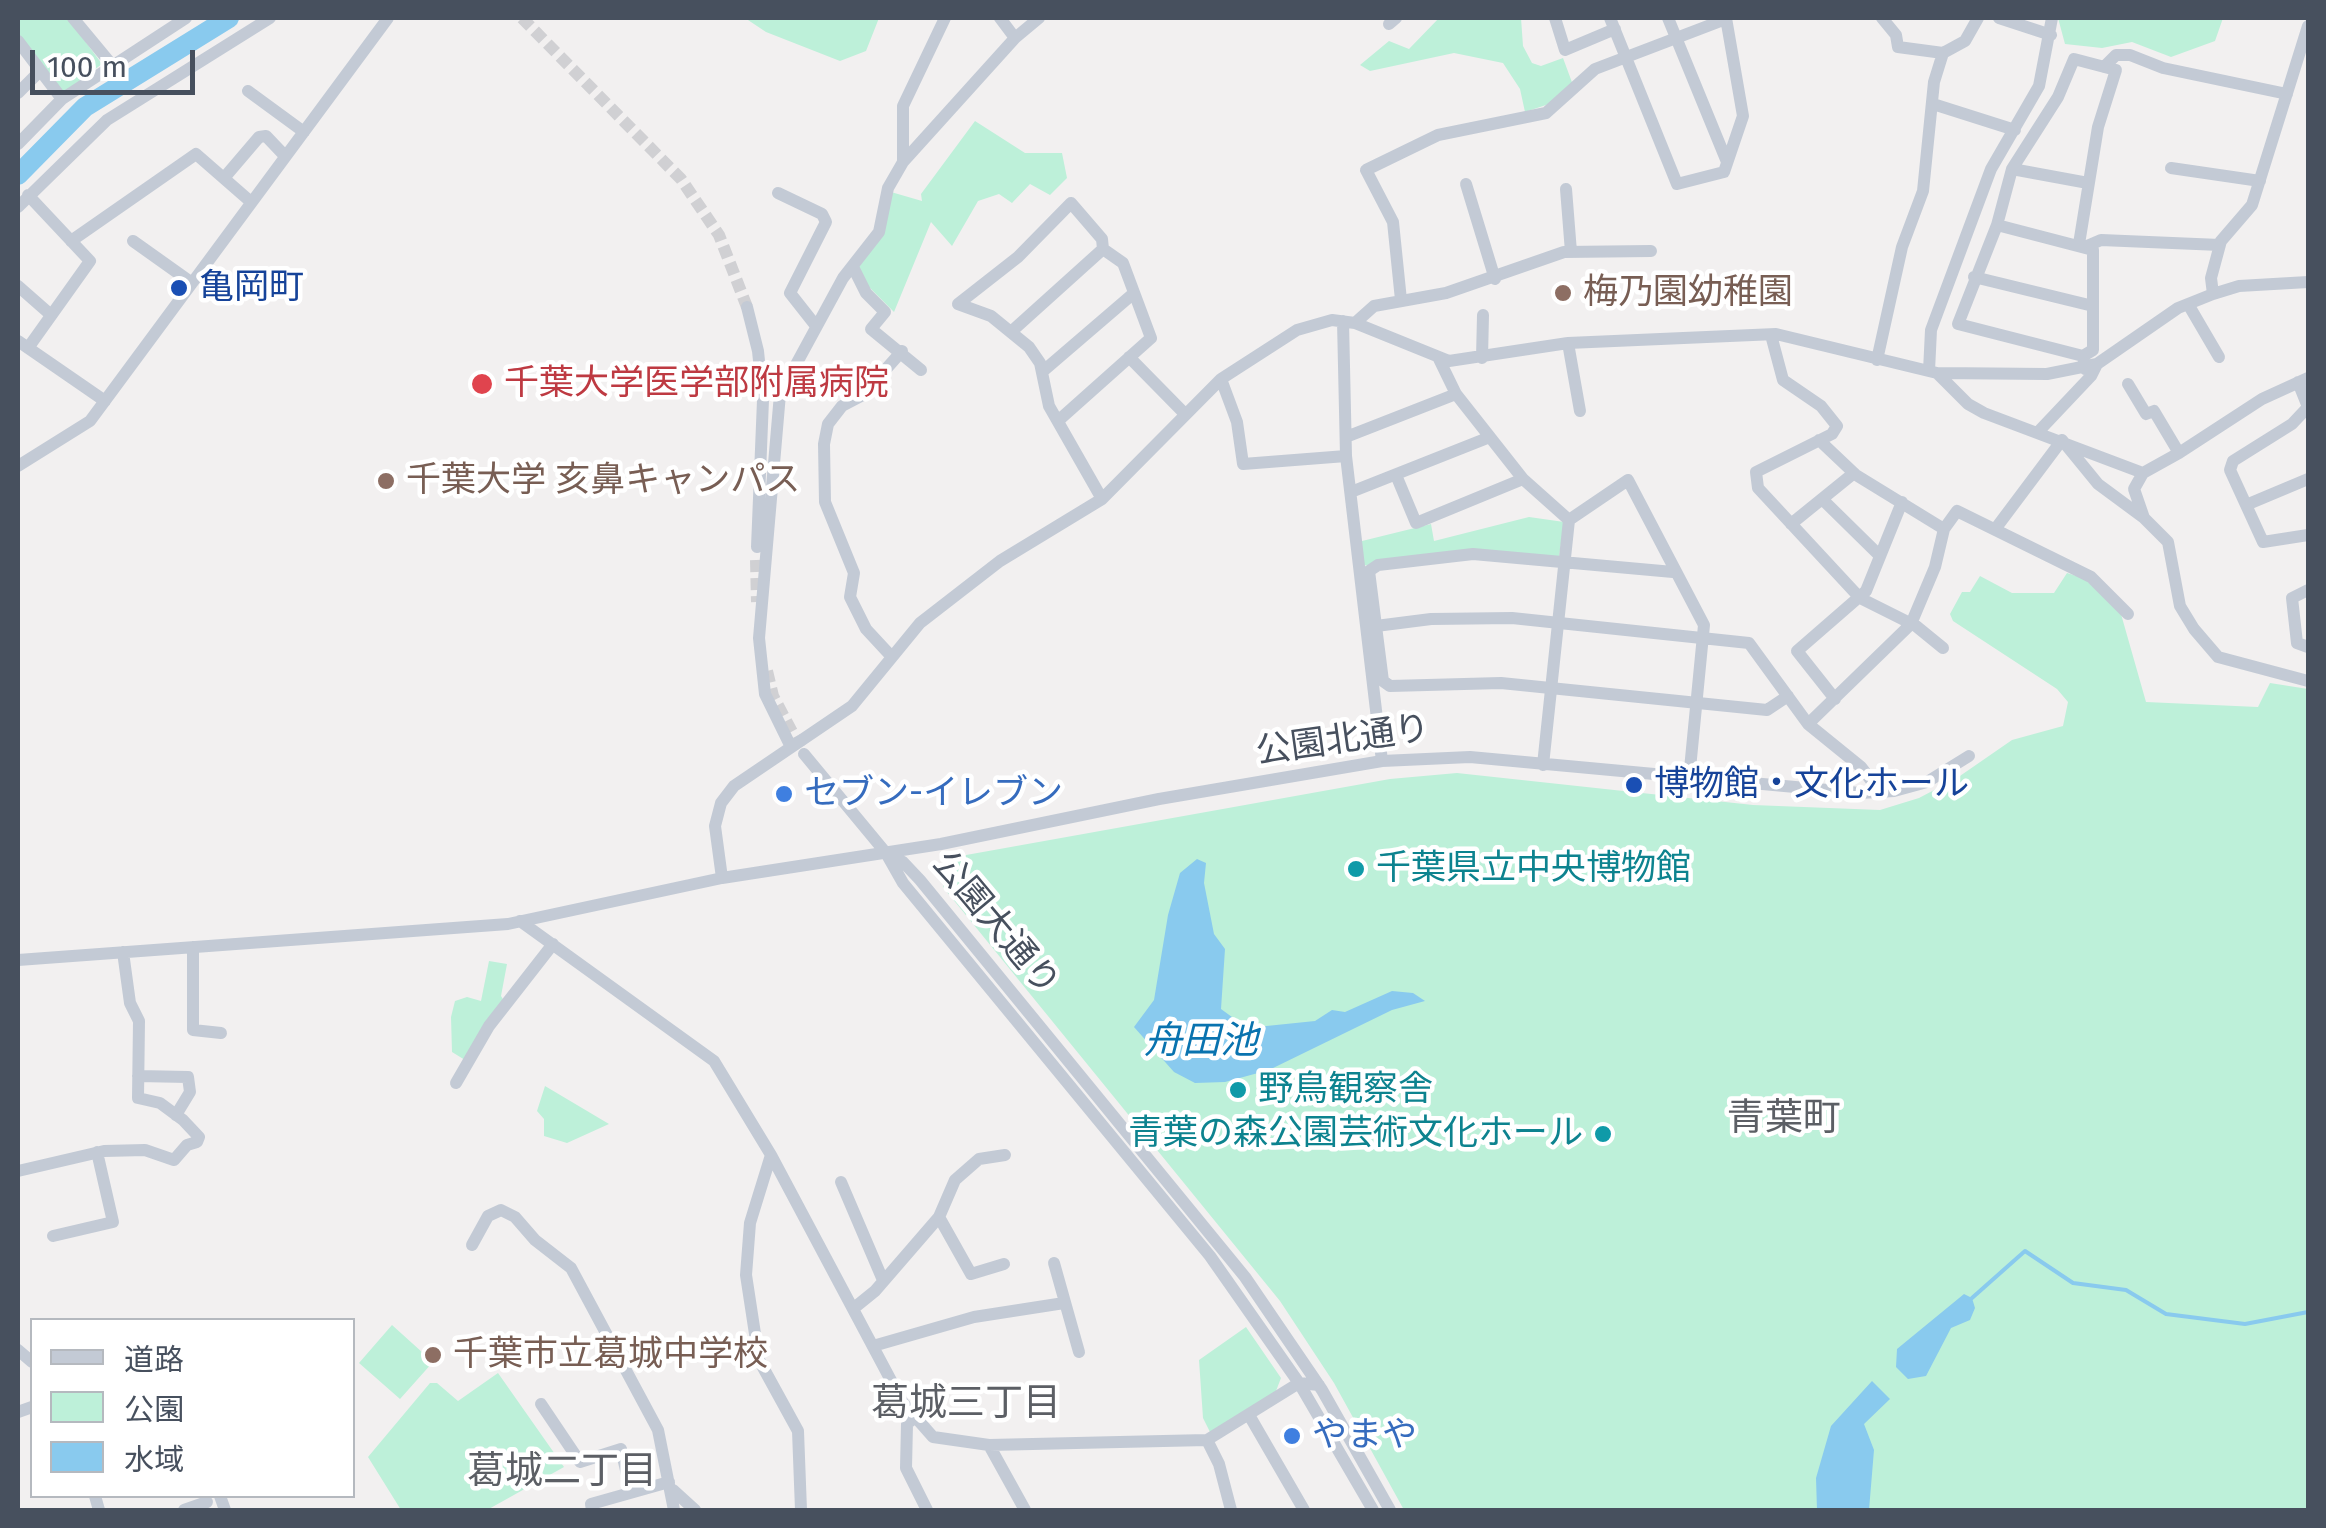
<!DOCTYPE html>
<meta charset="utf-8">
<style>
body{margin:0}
#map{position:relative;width:2326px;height:1528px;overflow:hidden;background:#f2f0f0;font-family:"Fira Sans","Noto Sans JP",sans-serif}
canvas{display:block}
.frame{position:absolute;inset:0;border:20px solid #47505e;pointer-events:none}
.legend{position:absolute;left:30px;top:1318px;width:325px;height:180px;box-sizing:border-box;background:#fff;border:2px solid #b5b9bf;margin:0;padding:12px 18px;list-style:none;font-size:30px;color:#47505e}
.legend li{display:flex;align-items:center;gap:20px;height:50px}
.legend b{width:50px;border:2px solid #b5b9bf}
.scale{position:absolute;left:30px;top:50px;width:165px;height:45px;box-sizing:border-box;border:5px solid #47505e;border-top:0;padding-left:12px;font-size:30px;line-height:35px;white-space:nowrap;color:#47505e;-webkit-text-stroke:8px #fff;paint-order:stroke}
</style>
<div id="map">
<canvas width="2326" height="1528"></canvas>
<div class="frame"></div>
<ul class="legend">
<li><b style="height:12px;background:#c3cad5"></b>道路</li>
<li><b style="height:28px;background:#bdf0d9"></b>公園</li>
<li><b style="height:28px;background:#89caee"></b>水域</li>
</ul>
<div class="scale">100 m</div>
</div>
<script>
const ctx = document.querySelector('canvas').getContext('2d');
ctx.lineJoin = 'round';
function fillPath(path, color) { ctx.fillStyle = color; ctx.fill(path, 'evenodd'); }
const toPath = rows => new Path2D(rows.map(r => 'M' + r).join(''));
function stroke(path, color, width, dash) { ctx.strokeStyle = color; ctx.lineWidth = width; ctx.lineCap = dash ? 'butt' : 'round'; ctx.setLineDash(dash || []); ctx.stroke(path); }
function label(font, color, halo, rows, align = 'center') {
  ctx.font = font + ' "Fira Sans","Noto Sans JP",sans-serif'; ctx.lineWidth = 9; ctx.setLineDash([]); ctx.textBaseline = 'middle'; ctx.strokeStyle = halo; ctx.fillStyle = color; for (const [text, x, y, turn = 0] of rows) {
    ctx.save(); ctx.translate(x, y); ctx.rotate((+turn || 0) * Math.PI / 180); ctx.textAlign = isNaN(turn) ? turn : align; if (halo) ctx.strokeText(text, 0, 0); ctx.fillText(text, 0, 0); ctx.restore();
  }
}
const green = toPath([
 [18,18,68,18,102,64,66,91,61,90,18,33],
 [745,18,879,18,866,51,840,61,766,32],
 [1439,18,1521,18,1523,46,1532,63,1541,66,1563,58,1573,85,1552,103,1525,112,1520,89,1503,63,1454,53,1370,71,1360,65,1389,41,1409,49],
 [2058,18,2223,18,2215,41,2171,57,2132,42,2102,48,2065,44],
 [975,121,1025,153,1062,153,1067,178,1050,195,1030,184,1012,203,999,194,978,201,952,246,931,222,894,312,866,284,858,265,891,192,922,201,921,194],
 [1529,517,1564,522,1559,557,1429,554,1362,566,1358,542,1431,524,1434,541],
 [2067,573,2083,578,2119,607,2146,702,2258,707,2270,683,2308,689,2308,1510,1404,1510,1334,1383,1280,1301,943,887,955,857,1390,779,1457,773,1753,805,1880,810,1919,798,1957,778,2012,740,2063,726,2068,702,2057,689,1953,621,1950,614,1962,592,1970,592,1980,576,2012,593,2054,593],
 [489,961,507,964,501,996,506,1004,465,1060,452,1052,451,1017,455,1001,467,997,481,1001],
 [545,1086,609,1124,567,1143,544,1136,544,1119,537,1111],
 [392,1325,433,1362,400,1399,359,1363],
 [1246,1327,1281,1378,1276,1391,1211,1434,1203,1418,1199,1360],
 [498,1373,564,1467,487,1510,401,1510,368,1457,430,1383,437,1383,458,1401]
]);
const water = toPath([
 [1197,859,1206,863,1204,883,1214,934,1225,949,1221,1009,1247,1028,1315,1021,1332,1010,1345,1012,1392,991,1413,993,1425,1001,1392,1010,1269,1070,1225,1082,1195,1083,1174,1072,1134,1027,1154,1000,1168,915,1180,873],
 [1964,1294,1972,1298,1975,1308,1970,1320,1951,1328,1926,1376,1908,1379,1896,1367,1897,1349],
 [1872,1381,1890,1399,1864,1424,1874,1450,1869,1510,1817,1510,1816,1478,1831,1426]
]);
const stream = toPath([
 [1972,1298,2025,1251,2073,1283,2126,1290,2166,1314,2245,1324,2308,1312]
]);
const river = toPath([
 [18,175,85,107,229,18]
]);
const minorTunnel = toPath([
 [522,18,681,179,719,235,747,307],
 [756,560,757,602],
 [767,671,773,696,801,749]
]);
const minor = toPath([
 [73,18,112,65],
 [1000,18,1015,38],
 [1555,18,1565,50,1615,29],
 [1610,18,1677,184,1724,172,1743,116,1726,18],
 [1668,18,1727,162],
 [1882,18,1896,35,1898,47,1943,53],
 [1999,18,2051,35],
 [1389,24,1396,18],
 [18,41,62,99],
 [2104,67,2116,55,2130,55,2163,68,2287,94],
 [248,91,304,132],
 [18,93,40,71],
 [1933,104,2015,130],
 [18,144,62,99,186,18],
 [903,162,903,106,945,18],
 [2171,168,2260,181],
 [2012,169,2088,183],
 [224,178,259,137,266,136,285,156],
 [1466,184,1495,279],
 [1566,189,1571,252],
 [778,193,822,214,826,222,790,293,816,326],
 [18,207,107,120,270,18],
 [1997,225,2093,250,2093,350,2083,356],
 [71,241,196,154,251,202],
 [133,241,192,283],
 [2079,244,2098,127,2116,70,2074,59,2058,97,2012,169,1997,225,1958,324,2083,356,2085,369],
 [2087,246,2101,240,2220,245],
 [853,267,866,293,885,312,871,329,921,370],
 [1974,277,2093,306],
 [18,286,51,315],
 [2213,294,2211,278,2221,241,2252,205,2308,26],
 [1401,300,1393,222,1366,170,1438,135,1546,113,1595,69,1726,19],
 [2188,304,2219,357],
 [747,307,758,351,763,400,757,547],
 [1343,321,1346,456,1382,761],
 [1355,323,1374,306,1446,293,1564,252,1651,251],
 [1012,331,1103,249,1102,239,1071,203,1018,257,958,304,991,316,1029,347,1040,363,1049,406,1102,499],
 [1771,335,1783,380,1821,406,1837,426,1832,434,1756,472,1758,488,1860,598,1916,626,1943,648],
 [18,341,105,401],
 [1568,343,1580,411],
 [28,348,90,261,28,195],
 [1129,357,1185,414],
 [1482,358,1483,315],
 [1439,359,1456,394,1523,479,1569,520],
 [1877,360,1902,247,1923,191,1934,82,1943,53,1965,41,1978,18],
 [1929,371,1931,330,1991,169,2039,86,2052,18],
 [1042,372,1134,293],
 [1937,373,1968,404,1984,413,2143,473],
 [1221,379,1237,422,1243,464,1346,456],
 [2298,382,2308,407,2292,424,2233,461,2230,470,2263,542,2308,535],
 [2128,384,2146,414,2154,411,2179,453,2143,473,2134,489,2144,518,2168,542,2180,606,2194,629,2218,657,2308,681],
 [1059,420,1151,338,1123,263,1103,249],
 [2039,431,2091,376,2097,364],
 [1346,437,1456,394],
 [1819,440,1856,475,1944,529],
 [2179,453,2262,399,2308,378],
 [18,466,90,421,388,18],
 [1396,475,1416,523,1523,479],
 [1351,492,1490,437],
 [1822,499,1880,556],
 [2246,505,2308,479],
 [1791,524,1854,473],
 [1996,528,2062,440,2098,484,2144,518],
 [1673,572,1473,554,1378,565,1369,571,1383,681,1390,686,1501,683,1767,710,1788,696],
 [2308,590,2292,598,2297,643,2308,647],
 [1376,626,1431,619,1512,618,1749,643,1808,724,1861,767,1880,792],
 [891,656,866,629,850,597,854,573,825,502,824,444,828,424,842,406,863,395,902,351],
 [1835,699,1797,651,1866,591,1902,502],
 [1808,724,1911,624,1935,567,1944,529,1957,511,2091,577,2128,614],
 [791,747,765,694,759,638,780,394,843,278,879,232,888,188,903,162,1015,38,1039,18],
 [804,754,886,853,903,883,1210,1256,1299,1383,1373,1510],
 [1543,765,1569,520,1628,480,1704,625,1689,779],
 [888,854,903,862,920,880,1245,1277,1322,1390,1390,1510],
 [722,878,715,826,721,803,734,786,852,706,920,623,1000,561,1102,499,1221,379,1297,330,1332,320,1355,323,1449,361,1568,343,1776,334,1937,373,2047,374,2097,364,2178,308,2213,294,2239,286,2308,282],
 [520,921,714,1061,771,1155,903,1403,933,1437,989,1445,1207,1440,1299,1383,1319,1385],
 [193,947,193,1030,221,1033],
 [18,960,508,924,722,878,941,844,1159,799,1382,761,1470,757,1860,793,1894,791,1927,782,1969,756],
 [138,1076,188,1077,190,1092,176,1115],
 [456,1083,489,1026,553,944],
 [771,1155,750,1223,746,1275,759,1360,798,1431,801,1510],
 [18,1171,104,1151,145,1150,174,1160,187,1145,197,1142,199,1137,183,1120,160,1103,138,1098,139,1021,130,1003,123,952],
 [841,1182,882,1278],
 [53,1236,113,1222,97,1152],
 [472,1245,488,1216,501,1210,515,1217,535,1240,571,1268,658,1430,674,1510],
 [1054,1263,1079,1352],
 [1004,1264,971,1274,939,1217,955,1180,979,1159,1005,1155],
 [854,1308,875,1291,939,1217],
 [873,1346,974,1317,1064,1303],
 [18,1350,32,1362],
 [541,1404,580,1462,621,1449,631,1492],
 [18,1412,32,1407],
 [1249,1415,1304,1510],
 [913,1419,907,1424,906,1468,927,1510],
 [1207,1440,1219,1464,1231,1510],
 [989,1445,1025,1510],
 [673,1490,695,1510],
 [95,1496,99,1510],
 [220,1496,225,1510],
 [184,1510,207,1502],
 [592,1510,591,1504,669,1482]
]);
const markers = [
 [179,288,10,"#1a4fb4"],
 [1563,293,10,"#8d6e63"],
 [482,384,12,"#e0444e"],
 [386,481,10,"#8d6e63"],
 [1634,785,10,"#1a4fb4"],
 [784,794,10,"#3f7fe0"],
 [1356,869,10,"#0f9aa8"],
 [1238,1090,10,"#0f9aa8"],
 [1603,1134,10,"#0f9aa8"],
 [433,1355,10,"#8d6e63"],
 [1292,1436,10,"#3f7fe0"]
];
const transitNames = [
 ["亀岡町",199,288],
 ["博物館・文化ホール",1654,785]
];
const educationNames = [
 ["梅乃園幼稚園",1583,293],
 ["千葉大学 亥鼻キャンパス",406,481],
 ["千葉市立葛城中学校",453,1355]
];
const healthNames = [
 ["千葉大学医学部附属病院",504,384]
];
const streetNames = [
 ["公園北通り",1343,741,-8],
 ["公園大通り",995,924,50]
];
const shopNames = [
 ["セブン-イレブン",804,794],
 ["やまや",1312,1436]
];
const cultureNames = [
 ["千葉県立中央博物館",1376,869],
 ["野鳥観察舎",1258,1090],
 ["青葉の森公園芸術文化ホール",1583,1134,"right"]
];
const waterNames = [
 ["舟田池",1201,1042]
];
const neighbourhoodNames = [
 ["青葉町",1784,1119],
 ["葛城三丁目",966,1404],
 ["葛城二丁目",562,1472]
];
fillPath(green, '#bdf0d9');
fillPath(water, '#89caee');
stroke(stream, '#89caee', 4);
stroke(river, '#89caee', 20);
stroke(minorTunnel, '#d0d0d3', 12, [12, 6]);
stroke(minor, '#c3cad5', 12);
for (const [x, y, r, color] of markers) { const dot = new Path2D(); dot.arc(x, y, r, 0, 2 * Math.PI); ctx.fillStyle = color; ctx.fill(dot); stroke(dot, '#fff', 4); }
label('35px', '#164399', '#fff', transitNames, 'left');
label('35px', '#785e54', '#fff', educationNames, 'left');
label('35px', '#be3a42', '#fff', healthNames, 'left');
label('35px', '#47505e', '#fff', streetNames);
label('35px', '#366cbe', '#fff', shopNames, 'left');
label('35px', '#0d838f', '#fff', cultureNames, 'left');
label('italic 38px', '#0973af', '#fff', waterNames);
label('38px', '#5c5f65', '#fff', neighbourhoodNames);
</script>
